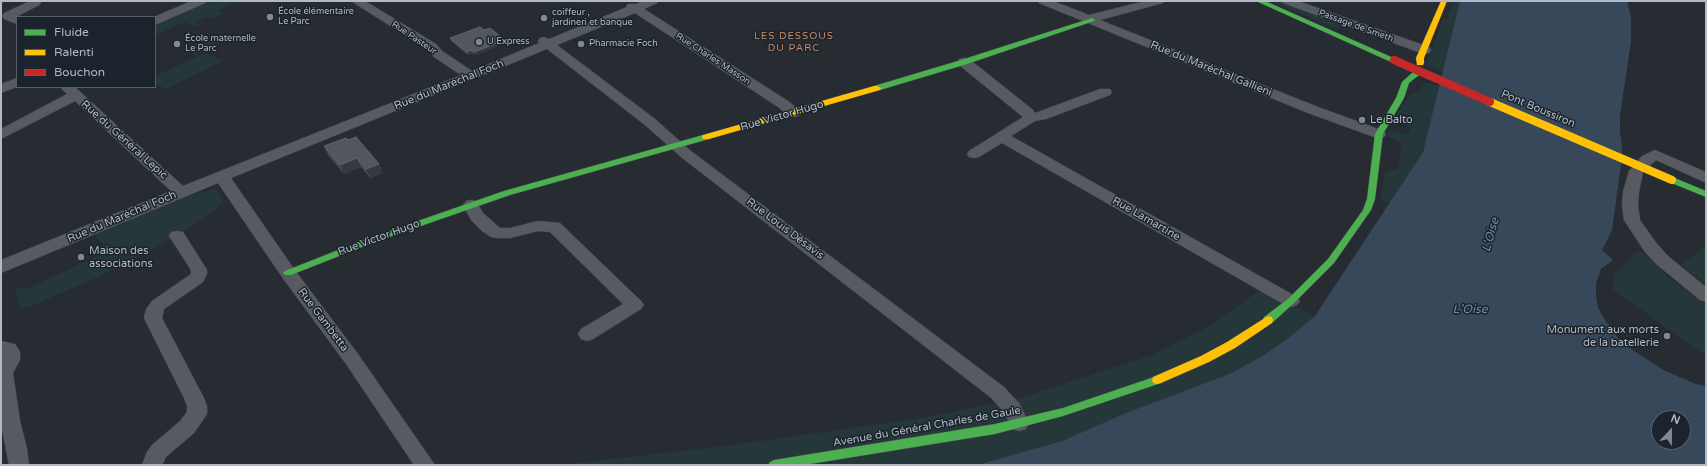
<!DOCTYPE html>
<meta charset="utf-8">
<style>
body{margin:0}
#map{position:relative;width:1707px;height:466px;overflow:hidden;background:#272c32;font-family:"Varela Round",sans-serif}
canvas{display:block}
.frame{position:absolute;inset:0;border:2px solid #b0b9c4;pointer-events:none}
.legend{position:absolute;left:16px;top:16px;width:140px;height:72px;box-sizing:border-box;background:#1b232c;border:1px solid #575f69;margin:0;padding:5px 7px;list-style:none;font-size:12px;color:#b0b9c4}
.legend li{display:flex;align-items:center;gap:8px;height:20px}
.legend b{width:20px;border:1px solid #575f69}
.north{position:absolute;left:1651px;top:410px;width:40px;height:40px;box-sizing:border-box;background:#1b232c;border:1px solid #575f69;border-radius:50%;rotate:22deg;font-size:11px;font-weight:700;line-height:16px;text-align:center;color:#b0b9c4}
.north::after{content:'';display:block;margin:auto;width:14px;height:18px;background:#808891;clip-path:polygon(50% 0,100% 100%,50% 72%,0 100%)}
</style>
<div id="map">
<canvas width="1707" height="466"></canvas>
<div class="frame"></div>
<ul class="legend">
<li><b style="height:5px;background:#4caf50"></b>Fluide</li>
<li><b style="height:5px;background:#ffc107"></b>Ralenti</li>
<li><b style="height:5px;background:#c62828"></b>Bouchon</li>
</ul>
<div class="north">N</div>
</div>
<script>
const ctx = document.querySelector('canvas').getContext('2d');
ctx.lineJoin = 'round';
function fillPath(path, color) { ctx.fillStyle = color; ctx.fill(path, 'evenodd'); }
const toPath = rows => new Path2D(rows.map(r => 'M' + r).join(''));
function stroke(path, color, width, dash) { ctx.strokeStyle = color; ctx.lineWidth = width; ctx.lineCap = dash ? 'butt' : 'round'; ctx.setLineDash(dash || []); ctx.stroke(path); }
function label(font, color, halo, rows, align = 'center') {
  ctx.font = font + ' "Varela Round",sans-serif'; ctx.lineWidth = 3; ctx.setLineDash([]); ctx.textBaseline = 'middle'; ctx.strokeStyle = halo; ctx.fillStyle = color; for (const [text, x, y, turn = 0] of rows) {
    ctx.save(); ctx.translate(x, y); ctx.rotate((+turn || 0) * Math.PI / 180); ctx.textAlign = isNaN(turn) ? turn : align; if (halo) ctx.strokeText(text, 0, 0); ctx.fillText(text, 0, 0); ctx.restore();
  }
}
const green = toPath([
 [208,1,238,1,218,10,224,13,216,18,212,19,207,17,195,22,200,25,195,27,185,22,155,35,155,24],
 [1271,1,1280,1,1345,24,1336,29],
 [1454,1,1460,1,1443,72,1426,65,1443,19,1447,18],
 [219,34,228,38,195,55,184,50],
 [205,53,223,61,166,89,155,83,155,76],
 [1425,82,1439,86,1423,152,1389,203,1380,200,1385,172,1398,169,1402,143,1387,136,1389,129,1408,135,1411,127,1392,121,1411,93,1418,93],
 [216,189,224,200,215,210,177,236,100,276,34,305,21,309,14,289,31,287,108,251,95,235,183,197,201,192],
 [1706,245,1706,285,1681,265],
 [1636,252,1643,253,1672,280,1706,305,1706,356,1613,290,1614,275],
 [1260,290,1315,316,1287,339,1261,357,1229,374,1126,413,1062,441,977,465,559,465,733,445,922,418,1021,398,1152,355,1208,327]
]);
const water = toPath([
 [1460,1,1627,1,1631,18,1631,41,1620,116,1620,132,1622,146,1621,165,1612,230,1602,250,1613,260,1601,269,1596,283,1596,297,1598,308,1607,323,1619,339,1628,347,1665,371,1696,384,1706,386,1706,465,977,465,1062,441,1126,413,1229,374,1261,357,1287,339,1315,316,1423,152],
 [1659,418,1683,418,1683,442,1659,442]
]);
const street = toPath([
 [30,1,39,1,41,3,39,5,18,16,20,17,17,17,17,24,4,19,2,16,4,13,30,1],
 [191,1,207,1,205,3,155,25,154,17,191,1],
 [351,1,365,1,436,44,442,51,472,71,539,43,538,41,540,38,544,37,549,39,627,7,626,6,628,4,636,4,643,1,659,1,657,3,644,9,788,101,799,110,801,113,799,116,794,117,789,116,778,107,635,13,557,45,655,119,691,151,1004,387,1019,403,1029,423,1026,429,1019,431,1012,429,1005,413,990,397,681,157,645,125,547,49,231,178,294,269,358,354,435,465,414,465,346,364,282,277,218,183,1,273,1,260,171,191,75,101,1,139,1,129,67,94,60,87,75,87,183,186,461,75,434,57,428,50,351,1],
 [1037,1,1053,1,1089,15,1145,1,1165,1,1163,3,1100,20,1318,107,1384,131,1386,134,1384,137,1379,138,1374,137,1308,113,1039,3,1037,1],
 [1281,1,1298,1,1429,47,1431,50,1429,53,1425,54,1421,53,1283,3,1281,1],
 [964,58,969,59,1032,109,1035,113,1100,89,1110,89,1112,92,1110,95,1046,119,1035,121,1011,136,1297,297,1300,301,1297,305,1291,307,1285,305,1002,143,979,157,974,158,969,157,967,154,969,151,1023,117,959,65,958,62,959,59,964,58],
 [17,78,17,87,1,93,1,84,17,78],
 [1655,150,1706,172,1706,183,1656,160,1643,172,1639,192,1638,206,1640,220,1657,244,1668,256,1706,287,1706,302,1700,300,1656,264,1645,252,1624,220,1622,206,1623,192,1629,171,1642,156,1655,150],
 [471,200,476,201,483,213,500,228,510,228,538,221,560,223,641,301,644,305,641,309,593,339,587,341,581,339,578,334,581,329,623,304,550,232,538,231,510,238,497,238,491,237,482,231,471,220,463,205,466,201,471,200],
 [177,231,183,232,207,270,207,274,203,282,164,309,162,318,204,398,207,406,207,414,194,433,166,457,162,465,142,465,147,452,152,445,180,421,187,412,187,406,184,398,144,318,146,309,152,301,191,274,191,270,169,236,171,232,177,231],
 [1,341,15,344,20,352,20,360,13,373,20,421,27,449,29,465,9,465,1,424,1,341]
]);
const fast = toPath([
 [1256,1,1265,1,1398,60,1394,62,1391,62,1256,1],
 [1092,18,1095,20,1094,21,967,64,880,90,877,90,873,88,874,86,961,60,1092,18],
 [1412,73,1415,73,1419,75,1409,83,1404,98,1383,134,1375,199,1371,210,1334,263,1294,303,1272,323,1264,323,1263,320,1264,317,1288,299,1328,259,1363,210,1367,199,1375,134,1396,98,1402,82,1412,73],
 [703,135,709,135,710,137,709,139,510,195,372,243,291,275,285,275,283,273,285,271,366,239,504,191,703,135],
 [1672,177,1706,191,1706,197,1669,182,1668,180,1672,177],
 [1157,376,1161,377,1162,380,1161,383,1063,416,995,434,804,465,768,465,770,462,774,460,995,424,1063,408,1157,376]
]);
const slow = toPath([
 [1441,1,1447,1,1424,58,1424,63,1423,65,1417,65,1416,58,1441,1],
 [874,86,877,86,881,88,880,90,709,139,703,139,702,137,703,135,874,86],
 [1268,316,1272,317,1273,320,1272,323,1235,348,1209,362,1161,383,1157,384,1153,383,1152,380,1153,377,1201,356,1227,342,1268,316]
]);
const rail = toPath([
 [1,2,3,1]
]);
const slowBridge = toPath([
 [1490,102,1672,180]
]);
const jamBridge = toPath([
 [1394,60,1490,102]
]);
const wall = toPath([
 [450,38,506,43,475,55,473,53,468,55,451,41],
 [324,146,379,164,383,173,370,178,361,167,344,174,328,155]
]);
const shadedWall = toPath([
 [505,40,506,43,475,55,474,52],
 [472,50,473,53,468,55,467,52],
 [357,158,361,167,344,174,340,165],
 [379,164,383,173,370,178,366,169]
]);
const building = toPath([
 [480,27,484,30,490,28,505,40,474,52,472,50,467,52,450,38,480,27],
 [356,137,379,164,366,169,357,158,340,165,324,146,346,138,348,140,356,137]
]);
const markers = [
 [270,17,4,"#808891"],
 [544,18,4,"#808891"],
 [479,42,4,"#808891"],
 [177,44,4,"#808891"],
 [581,44,4,"#808891"],
 [1362,120,4,"#808891"],
 [81,257,4,"#808891"],
 [1667,336,4,"#808891"]
];
const farPoinames = [
 ["École élémentaire",278,12],
 ["Le Parc",278,22],
 ["coiffeur ,",552,13],
 ["jardineri et banque",552,23],
 ["École maternelle",185,39],
 ["Le Parc",185,49],
 ["U Express",487,42],
 ["Pharmacie Foch",589,44]
];
const farStreetnames = [
 ["Passage de Smeth",1356,26,20],
 ["Rue Pasteur",414,38,34],
 ["Rue Charles Masson",713,59,33]
];
const farNeighbourhoodnames = [
 ["LES DESSOUS",794,36],
 ["DU PARC",794,48]
];
const streetNames = [
 ["Rue du Maréchal Gallieni",1211,69,22],
 ["Rue du Maréchal Foch",449,85,-22],
 ["Pont Boussiron",1538,109,23],
 ["Rue Victor Hugo",782,116,-16],
 ["Rue du Général Lepic",124,140,42],
 ["Rue du Maréchal Foch",122,217,-23],
 ["Rue Lamartine",1146,219,30],
 ["Rue Louis Désavis",785,229,37],
 ["Rue Victor Hugo",379,238,-20],
 ["Rue Gambetta",323,320,53],
 ["Avenue du Général Charles de Gaule",927,427,-10]
];
const poiNames = [
 ["Le Balto",1370,120],
 ["Maison des",89,251],
 ["associations",89,264],
 ["Monument aux morts",1659,330,"right"],
 ["de la batellerie",1659,343,"right"]
];
const waterNames = [
 ["L'Oise",1491,235,-74],
 ["L’Oise",1470,310]
];
fillPath(green, '#253738');
fillPath(water, '#37485b');
stroke(street, '#44484d', 1);
stroke(fast, '#44484d', 1);
stroke(slow, '#44484d', 1);
fillPath(street, '#575a60');
fillPath(fast, '#4caf50');
fillPath(slow, '#ffc107');
stroke(rail, '#5a5f64', 2.5, [3.5, 3.5]);
stroke(slowBridge, '#44484d', 8, []);
stroke(jamBridge, '#44484d', 8, []);
stroke(slowBridge, '#ffc107', 8);
stroke(jamBridge, '#c62828', 8);
fillPath(wall, '#474b52');
fillPath(shadedWall, '#353a40');
fillPath(building, '#52575e');
stroke(building, '#61666e', 1);
for (const [x, y, r, color] of markers) { const dot = new Path2D(); dot.arc(x, y, r, 0, 2 * Math.PI); ctx.fillStyle = color; ctx.fill(dot); stroke(dot, '#1b232c', 1.5); }
label('9px', '#b0b9c4', '#1b232c', farPoinames, 'left');
label('9px', '#b0b9c4', '#1b232c', farStreetnames);
ctx.letterSpacing = '1px';
label('10px', '#cb8b64', '#1b232c', farNeighbourhoodnames);
ctx.letterSpacing = '0px';
label('11px', '#b0b9c4', '#1b232c', streetNames);
label('11px', '#b0b9c4', '#1b232c', poiNames, 'left');
label('italic 12px', '#738ba5', '#1b232c', waterNames);
</script>
